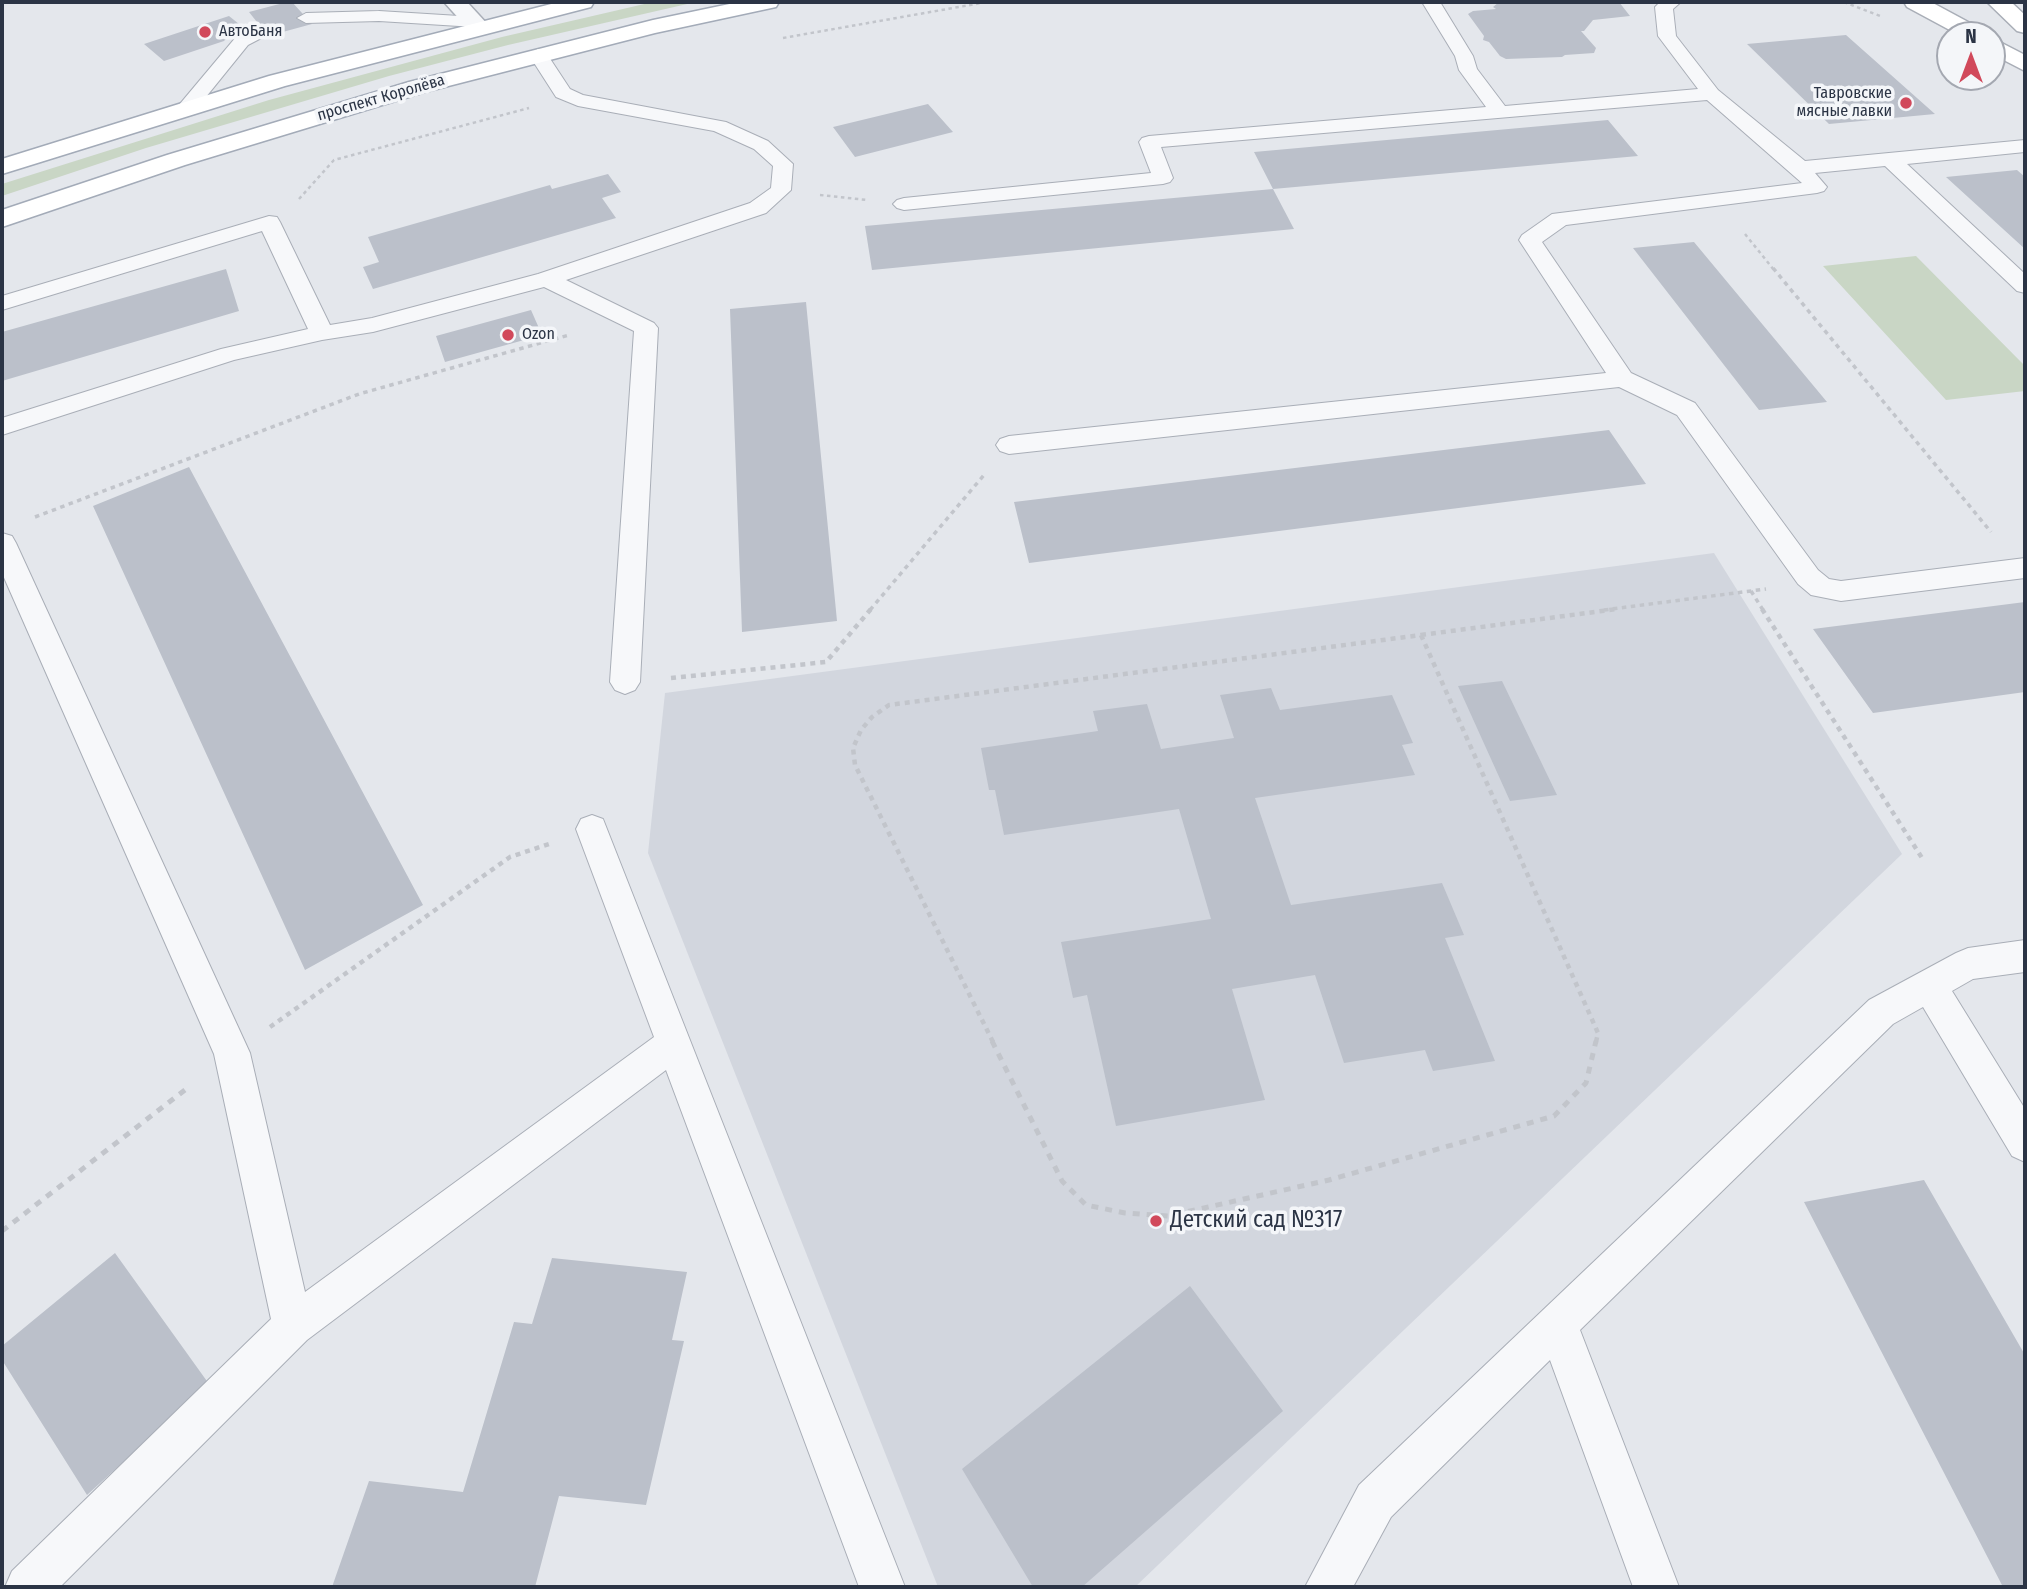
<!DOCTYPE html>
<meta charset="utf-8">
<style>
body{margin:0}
#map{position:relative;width:2027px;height:1589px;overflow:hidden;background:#e4e7ec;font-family:"Fira Sans Condensed",sans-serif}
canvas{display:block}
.frame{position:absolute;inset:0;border:4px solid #2b3445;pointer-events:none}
.north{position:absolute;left:1936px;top:21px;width:70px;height:70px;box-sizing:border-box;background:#f4f6f9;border:2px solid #a4a8b1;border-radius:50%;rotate:0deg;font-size:19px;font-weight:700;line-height:28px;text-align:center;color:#2b3445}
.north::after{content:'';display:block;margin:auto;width:24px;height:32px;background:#d1495b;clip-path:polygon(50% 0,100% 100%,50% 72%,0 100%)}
</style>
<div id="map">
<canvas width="2027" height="1589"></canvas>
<div class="frame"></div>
<div class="north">N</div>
</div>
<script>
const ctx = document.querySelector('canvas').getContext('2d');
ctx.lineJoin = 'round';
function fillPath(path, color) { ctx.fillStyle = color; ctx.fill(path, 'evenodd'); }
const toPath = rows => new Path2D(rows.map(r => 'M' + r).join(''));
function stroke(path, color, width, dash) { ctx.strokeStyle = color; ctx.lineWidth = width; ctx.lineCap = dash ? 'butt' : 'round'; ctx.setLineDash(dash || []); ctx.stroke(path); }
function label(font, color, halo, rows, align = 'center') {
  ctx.font = font + ' "Fira Sans Condensed",sans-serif'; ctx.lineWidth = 7; ctx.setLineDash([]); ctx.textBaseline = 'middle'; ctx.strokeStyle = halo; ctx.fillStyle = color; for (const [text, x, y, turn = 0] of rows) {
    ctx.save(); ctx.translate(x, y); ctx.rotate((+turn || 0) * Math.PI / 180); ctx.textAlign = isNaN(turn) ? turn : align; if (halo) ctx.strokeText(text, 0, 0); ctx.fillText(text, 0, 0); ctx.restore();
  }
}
const built = toPath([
 [1714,553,1902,854,1135,1587,938,1587,648,853,665,693]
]);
const green = toPath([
 [653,2,696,2,508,45,389,76,146,148,2,196,2,184,269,100,502,37],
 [1916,256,2025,366,2025,391,1946,400,1823,266]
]);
const building = toPath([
 [287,2,292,2,312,24,268,36,249,12],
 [1499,2,1619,2,1630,16,1593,20,1584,31,1581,31,1596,48,1594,53,1565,55,1562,57,1506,59,1500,56,1489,42,1483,40,1484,36,1468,14,1473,11,1496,9,1493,7],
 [229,16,239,24,224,41,164,61,144,44],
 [1846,35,1935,114,1829,124,1747,44],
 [928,104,953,132,855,157,833,127],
 [1608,120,1638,156,1273,189,1254,152],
 [2017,170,2025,177,2025,249,1946,177],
 [608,174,621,192,602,198,616,218,373,289,363,267,379,262,368,237,550,185,552,189],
 [1273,189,1294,229,872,270,865,226],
 [1694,242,1827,402,1759,410,1633,248],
 [226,269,239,311,2,381,2,332],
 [806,302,837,621,742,632,730,309],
 [531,310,542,335,445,362,436,336],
 [1609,430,1646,484,1029,563,1014,502],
 [189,467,423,905,305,970,93,506],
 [2025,602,2025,692,1873,713,1813,629],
 [1502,681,1557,795,1510,801,1458,686],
 [1271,688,1280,710,1392,695,1413,743,1402,745,1415,775,1255,798,1291,905,1442,883,1464,935,1445,938,1495,1061,1433,1071,1425,1050,1344,1063,1315,975,1232,989,1265,1100,1116,1126,1087,995,1073,998,1061,942,1211,919,1179,809,1004,835,995,790,989,790,981,748,1098,731,1093,711,1147,704,1161,749,1234,738,1220,695],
 [1924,1180,2025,1355,2025,1587,2003,1587,1804,1202],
 [115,1253,209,1384,87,1495,2,1360,2,1346],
 [552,1258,687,1272,672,1340,684,1341,646,1505,559,1496,535,1587,332,1587,369,1481,463,1492,514,1322,532,1324],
 [1190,1286,1283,1411,1082,1587,1033,1587,962,1469]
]);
const pathFar3 = toPath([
 [1844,2,1880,16],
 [783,38,987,2],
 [820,195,867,200],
 [299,199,334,160,529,108],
 [1745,234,1774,270]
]);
const pathFar2 = toPath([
 [1773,268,1991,532],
 [35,517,359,394,569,335],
 [1751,591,1763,610],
 [870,610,984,475],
 [1604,610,1766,589]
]);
const pathFar1 = toPath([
 [1762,609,1924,861],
 [1421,635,1598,1033,1596,1042],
 [1421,635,1617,609],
 [671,678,826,662,871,609],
 [270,1027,510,857,552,843],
 [993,1042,855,765,853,748,861,730,872,717,889,705,1421,635]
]);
const path = toPath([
 [992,1041,1062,1181,1086,1205,1125,1213,1168,1216,1329,1180,1554,1116,1586,1083,1596,1041],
 [2,1231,190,1086]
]);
const service = toPath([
 [1422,2,1440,2,1473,56,1477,69,1505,106,1698,89,1658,36,1655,7,1660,2,1681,2,1673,9,1676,36,1718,90,1805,161,2025,140,2025,152,1907,164,2025,274,2025,293,2017,291,1885,166,1815,173,1827,187,1824,191,1817,193,1566,225,1542,242,1631,373,1695,403,1818,570,1829,579,1841,581,2025,558,2025,578,1841,601,1811,595,1798,584,1677,415,1619,387,1009,454,1000,451,996,445,1000,439,1009,436,1606,373,1519,240,1522,235,1552,214,1560,213,1802,183,1707,100,1161,147,1173,178,1170,182,1163,184,904,210,897,208,893,204,897,200,904,198,1151,173,1139,142,1142,138,1149,136,1486,107,1459,70,1455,56,1422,2],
 [379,11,475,17,484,22,475,27,379,21,306,23,297,18,306,13,379,11],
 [263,25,272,30,269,34,248,45,193,113,179,113,176,109,179,105,236,37,263,25],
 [538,49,545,51,570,89,583,95,726,122,768,141,793,164,791,190,766,213,566,280,654,323,658,328,640,682,635,690,625,694,615,690,610,682,634,331,544,287,373,332,322,340,234,360,2,435,2,418,221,349,308,329,262,231,2,310,2,296,269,216,277,217,280,222,330,325,372,318,538,274,750,203,771,188,773,166,754,149,714,131,578,106,556,97,529,55,538,49],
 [2,533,12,536,16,543,250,1053,305,1292,654,1037,576,829,581,819,592,815,603,819,905,1587,859,1587,666,1070,307,1340,60,1587,5,1587,12,1571,271,1319,214,1054,2,573,2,533],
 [2025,940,2025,972,1973,979,1952,991,2025,1109,2025,1162,2012,1156,1923,1007,1893,1024,1580,1330,1679,1587,1633,1587,1550,1360,1391,1517,1353,1587,1305,1587,1359,1485,1869,1000,1956,953,1968,948,2025,940]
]);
const minor = toPath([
 [444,2,467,2,490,27,487,32,471,32,444,2]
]);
const secondary = toPath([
 [1904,2,1931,2,1983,30,1986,35,1959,35,1907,7,1904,2],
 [1987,2,2011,2,2025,15,2025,33,2017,31,1987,2],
 [1992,38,2025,55,2025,71,1992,54,1992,38]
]);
const primary = toPath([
 [559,2,594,2,591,7,285,86,2,174,2,159,269,76,559,2],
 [739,2,779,2,776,7,655,33,425,92,185,165,2,227,2,210,167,155,409,82,653,20,739,2]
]);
const markers = [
 [205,32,7,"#d1495b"],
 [1906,103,7,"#d1495b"],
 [508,335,7,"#d1495b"],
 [1156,1221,7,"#d1495b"]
];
const farPoinames = [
 ["АвтоБаня",219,32],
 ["Тавровские",1892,94,"right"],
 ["мясные лавки",1892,112,"right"],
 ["Ozon",522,335]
];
const farStreetnames = [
 ["проспект Королёва",381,98,-16]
];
const nearPoinames = [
 ["Детский сад №317",1170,1221]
];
fillPath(built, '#d2d6de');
fillPath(green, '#c9d6c5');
fillPath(building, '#bbc0ca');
stroke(service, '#a9aeb7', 2);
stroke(minor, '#a9aeb7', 3);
stroke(secondary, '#a9aeb7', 3);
stroke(primary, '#a3abb8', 3);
stroke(pathFar3, '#c2c5cb', 2.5, [3.5, 3.5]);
stroke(pathFar2, '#c2c5cb', 3.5, [4.5, 4.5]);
stroke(pathFar1, '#c2c5cb', 4.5, [5, 5]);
stroke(path, '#c2c5cb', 5, [7, 7]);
fillPath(service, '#f7f8fa');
fillPath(minor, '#f7f8fa');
fillPath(secondary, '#fff');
fillPath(primary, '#fff');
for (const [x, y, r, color] of markers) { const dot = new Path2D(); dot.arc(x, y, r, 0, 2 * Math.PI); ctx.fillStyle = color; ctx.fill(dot); stroke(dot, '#f4f6f9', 2.5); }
label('16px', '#2b3445', '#f4f6f9', farPoinames, 'left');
label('16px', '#2b3445', '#f4f6f9', farStreetnames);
label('23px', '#2b3445', '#f4f6f9', nearPoinames, 'left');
</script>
